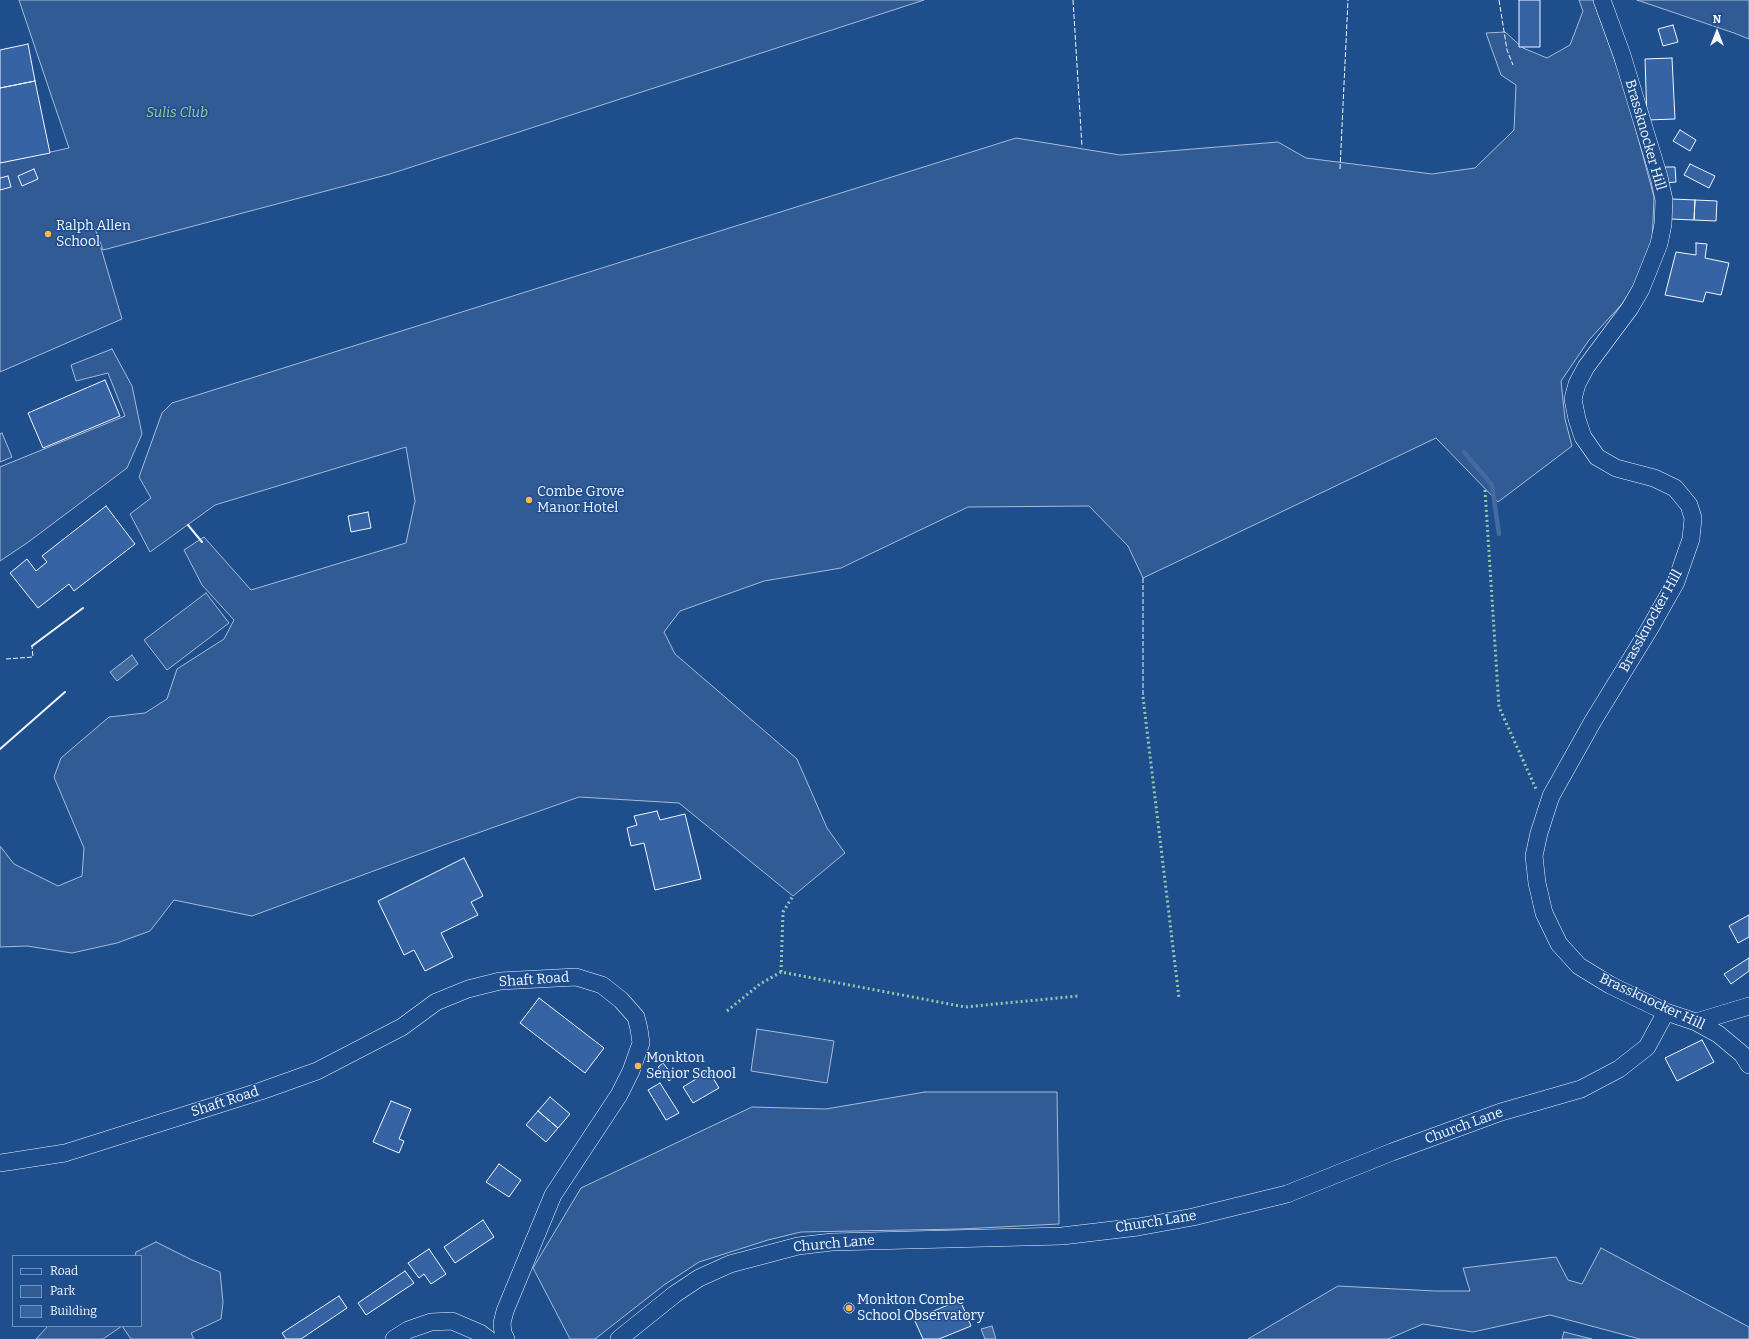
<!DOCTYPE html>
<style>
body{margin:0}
#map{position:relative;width:1749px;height:1339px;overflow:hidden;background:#1f4e8c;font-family:Bitter,serif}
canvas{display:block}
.legend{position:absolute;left:12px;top:1255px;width:130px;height:72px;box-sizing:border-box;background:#1f4e8c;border:1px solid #7391ba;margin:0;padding:5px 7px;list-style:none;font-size:12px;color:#f2f6ff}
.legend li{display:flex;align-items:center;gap:8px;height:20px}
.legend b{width:20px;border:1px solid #7391ba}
.north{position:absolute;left:1697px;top:12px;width:40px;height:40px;-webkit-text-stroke:3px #1f4e8c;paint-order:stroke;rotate:0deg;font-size:11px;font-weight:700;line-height:16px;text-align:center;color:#f2f6ff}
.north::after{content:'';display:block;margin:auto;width:14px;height:18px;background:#f2f6ff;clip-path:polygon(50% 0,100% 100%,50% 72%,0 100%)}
</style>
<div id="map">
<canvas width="1749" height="1339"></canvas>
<ul class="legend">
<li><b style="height:5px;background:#1f4e8c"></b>Road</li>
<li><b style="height:11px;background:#305b95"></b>Park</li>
<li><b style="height:11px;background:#3563a3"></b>Building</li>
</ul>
<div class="north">N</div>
</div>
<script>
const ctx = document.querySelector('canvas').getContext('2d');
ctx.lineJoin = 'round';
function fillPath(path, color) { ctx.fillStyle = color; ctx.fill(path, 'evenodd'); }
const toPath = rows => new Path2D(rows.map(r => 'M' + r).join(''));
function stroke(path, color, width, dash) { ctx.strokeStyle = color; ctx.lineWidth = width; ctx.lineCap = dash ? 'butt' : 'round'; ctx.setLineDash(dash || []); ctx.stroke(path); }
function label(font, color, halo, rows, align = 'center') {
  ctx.font = font + ' Bitter,serif'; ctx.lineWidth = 3; ctx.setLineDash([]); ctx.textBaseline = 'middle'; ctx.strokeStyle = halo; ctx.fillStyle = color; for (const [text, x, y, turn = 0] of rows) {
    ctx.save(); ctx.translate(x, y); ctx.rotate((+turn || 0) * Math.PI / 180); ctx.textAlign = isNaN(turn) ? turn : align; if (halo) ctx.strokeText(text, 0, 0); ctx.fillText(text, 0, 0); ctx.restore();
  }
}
const green = toPath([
 [19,0,924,0,390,174,103,250,95,228,122,319,0,372,0,163,69,148,19,0],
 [1579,0,1593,0,1625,89,1654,197,1652,244,1634,285,1622,304,1589,340,1561,381,1565,419,1572,446,1498,502,1436,438,1143,578,1128,546,1089,506,968,507,841,568,764,581,680,611,664,632,675,654,797,759,827,828,845,853,793,896,679,803,579,797,441,846,252,916,174,900,150,931,117,943,72,953,27,946,0,947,0,846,14,864,58,886,82,876,84,848,54,777,61,758,109,717,145,713,167,699,177,669,224,639,234,620,202,585,184,550,204,537,251,590,406,543,415,501,406,447,215,505,150,552,130,514,151,498,139,477,162,413,172,403,1016,138,1120,155,1278,142,1306,158,1432,174,1475,168,1514,130,1516,85,1501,75,1486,33,1505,32,1523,48,1547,58,1570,45,1583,11,1579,0],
 [1637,0,1749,0,1749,39,1734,33,1637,0],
 [112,349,132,386,142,434,127,468,27,543,0,561,0,467,125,416,108,373,76,381,71,365,112,349],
 [2,433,12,457,0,462,0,434,2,433],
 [206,593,229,623,167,670,144,640,206,593],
 [757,1029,834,1041,827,1083,751,1071,757,1029],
 [925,1092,1057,1092,1059,1224,961,1229,801,1232,768,1240,699,1262,664,1285,595,1339,570,1339,533,1268,581,1188,752,1107,826,1109,925,1092],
 [156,1242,192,1260,220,1272,223,1302,221,1319,191,1333,194,1339,131,1339,122,1326,103,1339,36,1339,48,1326,141,1326,141,1256,135,1256,136,1252,156,1242],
 [1601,1248,1749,1327,1749,1339,1640,1339,1550,1315,1473,1332,1423,1324,1388,1339,1248,1339,1338,1286,1435,1291,1470,1291,1463,1268,1556,1257,1568,1280,1582,1284,1601,1248],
 [1564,1332,1592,1339,1562,1339,1564,1332]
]);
const water = toPath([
 [132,655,138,664,117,681,110,672,132,655],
 [992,1326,996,1339,985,1339,981,1329,992,1326]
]);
const stream = toPath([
 [1464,452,1492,485,1499,534]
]);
const building = toPath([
 [1519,0,1540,0,1540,47,1519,47,1519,0],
 [1673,25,1678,42,1663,46,1658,29,1673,25],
 [28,44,35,81,0,88,0,50,28,44],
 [1672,58,1675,119,1647,120,1645,59,1672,58],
 [35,81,50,153,0,163,0,88,35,81],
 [1680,130,1696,140,1690,151,1673,141,1680,130],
 [1690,164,1715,176,1709,188,1684,175,1690,164],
 [1663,167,1675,167,1676,182,1664,183,1663,167],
 [34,169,38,179,22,186,18,176,34,169],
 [8,176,11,187,0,190,0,178,8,176],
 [1672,199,1695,200,1694,220,1671,219,1672,199],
 [1695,200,1717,201,1716,221,1694,220,1695,200],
 [1696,243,1707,244,1705,258,1729,263,1721,295,1706,292,1703,302,1665,295,1676,252,1696,255,1696,243],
 [105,380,120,416,43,448,28,413,105,380],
 [106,506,135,544,74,591,69,584,38,608,10,573,27,559,36,571,47,562,42,556,106,506],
 [368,512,371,528,351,532,348,516,368,512],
 [657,811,660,820,685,814,701,879,655,890,644,843,631,846,627,828,637,825,634,816,657,811],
 [464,858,483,896,471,902,478,915,441,933,453,957,425,971,414,950,404,955,378,901,464,858],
 [1749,915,1749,937,1738,943,1729,926,1749,915],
 [1749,958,1749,971,1731,984,1724,974,1749,958],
 [539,998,604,1048,585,1073,520,1023,539,998],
 [1702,1040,1714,1062,1677,1081,1665,1058,1702,1040],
 [663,1063,674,1077,669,1081,658,1067,663,1063],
 [709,1071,719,1088,693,1103,683,1087,709,1071],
 [660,1083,679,1113,666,1120,648,1090,660,1083],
 [550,1097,570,1114,558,1128,538,1111,550,1097],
 [391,1101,411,1109,399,1139,404,1141,399,1153,373,1142,391,1101],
 [538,1111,558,1128,546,1142,526,1125,538,1111],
 [499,1164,521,1180,509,1197,486,1182,499,1164],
 [483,1220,494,1237,455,1263,444,1247,483,1220],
 [429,1249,446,1274,431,1284,424,1274,419,1278,408,1263,429,1249],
 [405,1271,414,1283,366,1315,358,1303,405,1271],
 [339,1296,347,1308,301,1339,286,1339,282,1333,339,1296],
 [960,1300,971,1326,939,1339,923,1339,914,1319,960,1300],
 '844 1308a5 5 0 1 1 10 0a5 5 0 1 1-10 0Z'
]);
const minor = toPath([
 [1602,0,1622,55,1659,177,1664,200,1663,224,1659,244,1641,289,1630,308,1586,367,1577,384,1573,399,1577,419,1583,437,1597,457,1616,468,1654,478,1675,488,1689,505,1693,518,1691,539,1676,582,1650,628,1593,721,1551,796,1539,833,1534,856,1537,883,1544,913,1559,944,1579,966,1610,985,1666,1012,1696,1022,1718,1034,1742,1054,1749,1065],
 [1696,1022,1749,1006],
 [0,1163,65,1153,261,1091,317,1071,402,1027,436,1002,468,989,500,981,576,977,602,985,621,1000,636,1017,639,1029,641,1043,631,1071,619,1095,553,1195,505,1311,502,1323,503,1333,506,1339],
 [394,1339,408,1330,431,1322,452,1321,480,1333,488,1339],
 [619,1339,675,1294,699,1278,730,1264,798,1246,832,1242,1062,1236,1138,1227,1193,1217,1287,1194,1392,1152,1501,1112,1581,1089,1619,1069,1647,1047,1666,1012]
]);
const hedge = toPath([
 [1485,490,1499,707,1536,789],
 [1143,697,1179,998],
 [781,972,783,912,793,896],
 [727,1011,760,984,781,972,965,1007,1078,996]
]);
const fence = toPath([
 [1073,0,1082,147],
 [1499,0,1507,50,1513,65],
 [1340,169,1348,0],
 [1143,578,1143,697],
 [6,659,33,657,32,646]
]);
const wall = toPath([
 [188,525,202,542],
 [32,646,83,608],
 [0,749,65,692]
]);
const markers = [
 [48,234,4,"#ffb74d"],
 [529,500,4,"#ffb74d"],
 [638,1066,4,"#ffb74d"],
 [849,1308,4,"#ffb74d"]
];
const parkNames = [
 ["Sulis Club",177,113]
];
const streetNames = [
 ["Brassknocker Hill",1645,135,74],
 ["Brassknocker Hill",1651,621,-61],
 ["Shaft Road",534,980,-4],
 ["Brassknocker Hill",1652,1002,25],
 ["Shaft Road",225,1102,-18],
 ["Church Lane",1464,1126,-20],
 ["Church Lane",1156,1222,-9],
 ["Church Lane",834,1244,-5]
];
const poiNames = [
 ["Ralph Allen",56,226],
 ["School",56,242],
 ["Combe Grove",537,492],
 ["Manor Hotel",537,508],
 ["Monkton",646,1058],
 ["Senior School",646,1074],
 ["Monkton Combe",857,1300],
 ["School Observatory",857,1316]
];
fillPath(green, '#305b95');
stroke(green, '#a8bbd7', 1);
fillPath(water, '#446ba0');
stroke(water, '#a8bbd7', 1);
stroke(stream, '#446ba0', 4.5);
fillPath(building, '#3563a3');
stroke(building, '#f2f6ff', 1);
stroke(minor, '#f2f6ff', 18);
stroke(minor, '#1f4e8c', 17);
stroke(hedge, '#97c8a6', 3, [2, 3]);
stroke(fence, '#f2f6ff', 1, [5, 2]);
stroke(wall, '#f2f6ff', 2);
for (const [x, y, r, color] of markers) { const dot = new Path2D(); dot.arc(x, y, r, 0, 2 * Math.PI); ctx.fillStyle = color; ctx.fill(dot); stroke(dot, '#1f4e8c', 1.5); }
label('italic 14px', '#97c8a6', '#1f4e8c', parkNames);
label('14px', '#f2f6ff', '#1f4e8c', streetNames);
label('14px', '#f2f6ff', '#1f4e8c', poiNames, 'left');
</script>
